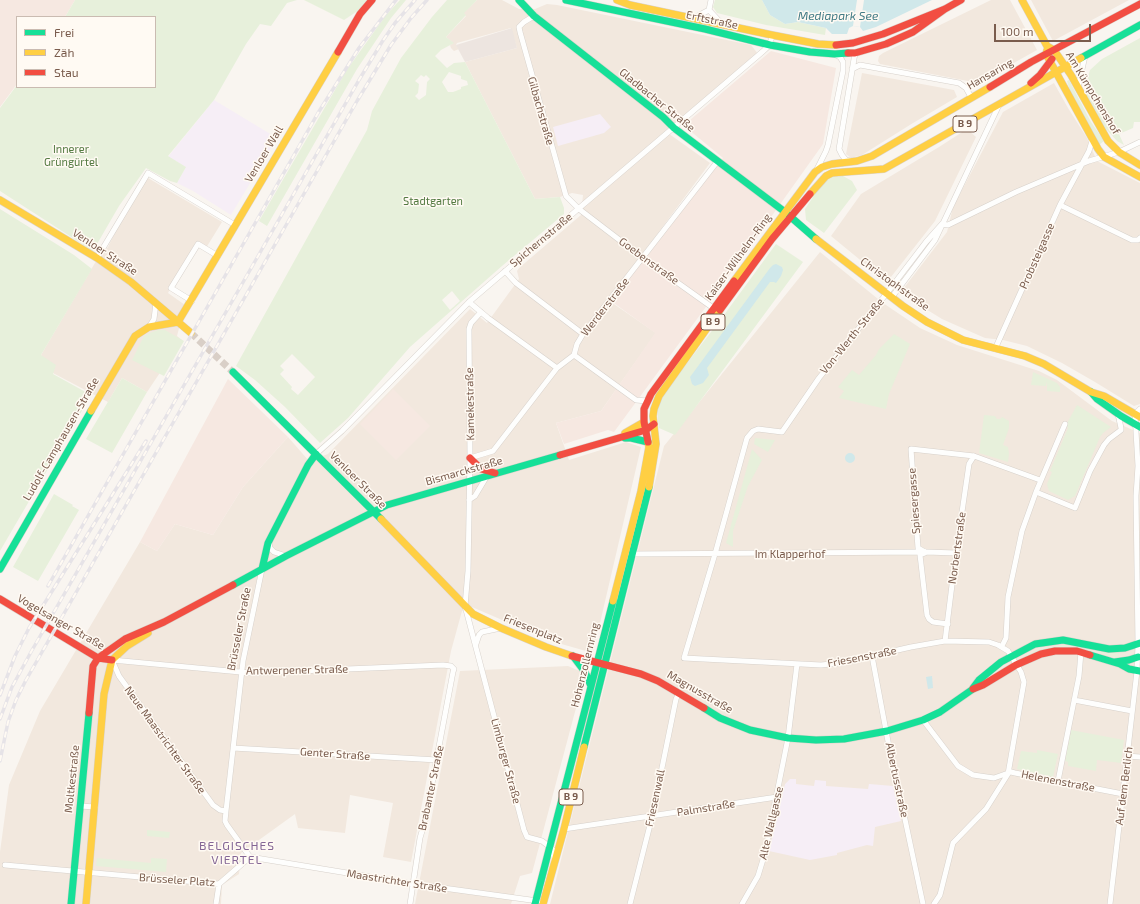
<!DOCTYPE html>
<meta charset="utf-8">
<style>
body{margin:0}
#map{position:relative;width:1140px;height:904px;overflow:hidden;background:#f9f5f0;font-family:"Exo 2",sans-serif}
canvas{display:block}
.legend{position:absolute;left:16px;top:16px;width:140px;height:72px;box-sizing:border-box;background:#fffaf3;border:1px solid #cabbb1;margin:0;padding:5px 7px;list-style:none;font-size:12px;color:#7a5c4d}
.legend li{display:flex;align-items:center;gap:8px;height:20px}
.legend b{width:20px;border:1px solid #cabbb1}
.scale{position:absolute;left:994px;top:24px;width:97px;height:18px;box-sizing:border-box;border:2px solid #7a5c4d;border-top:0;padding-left:5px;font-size:12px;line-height:14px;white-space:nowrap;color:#7a5c4d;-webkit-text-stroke:3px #fffaf3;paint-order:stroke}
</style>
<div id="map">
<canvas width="1140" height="904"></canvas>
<ul class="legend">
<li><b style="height:5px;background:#16e098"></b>Frei</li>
<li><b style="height:5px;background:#ffcf43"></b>Zäh</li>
<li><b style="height:5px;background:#f24e42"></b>Stau</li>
</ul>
<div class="scale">100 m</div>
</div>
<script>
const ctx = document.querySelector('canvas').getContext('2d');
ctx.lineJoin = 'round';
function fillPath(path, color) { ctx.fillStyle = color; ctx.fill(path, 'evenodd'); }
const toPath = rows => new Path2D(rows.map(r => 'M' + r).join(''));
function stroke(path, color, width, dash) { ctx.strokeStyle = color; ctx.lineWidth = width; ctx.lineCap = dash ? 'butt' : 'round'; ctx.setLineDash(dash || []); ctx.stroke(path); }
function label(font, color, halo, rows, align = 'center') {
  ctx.font = font + ' "Exo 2",sans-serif'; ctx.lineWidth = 3; ctx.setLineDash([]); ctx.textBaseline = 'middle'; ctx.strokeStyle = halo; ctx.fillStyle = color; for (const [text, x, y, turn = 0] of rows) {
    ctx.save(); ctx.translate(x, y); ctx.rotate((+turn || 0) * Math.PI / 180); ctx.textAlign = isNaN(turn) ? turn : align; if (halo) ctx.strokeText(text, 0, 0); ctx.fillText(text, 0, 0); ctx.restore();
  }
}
const residential = toPath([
 [477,0,502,0,519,9,535,9,547,4,557,5,751,45,758,54,665,131,710,163,638,260,611,302,656,333,601,411,556,423,569,460,626,442,641,447,593,653,551,641,472,607,462,611,451,651,411,862,383,857,393,803,350,795,345,833,298,828,295,814,241,853,239,874,222,885,221,904,0,904,0,852,9,785,40,711,140,542,157,551,175,524,213,535,243,487,288,437,309,461,328,454,470,309,487,323,519,279,517,271,519,268,581,215,583,195,572,193,560,197,535,199,465,62,517,48,511,28,457,43,456,45,459,49,454,51,451,48,450,45,453,43,446,37,466,16,463,13],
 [991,0,1010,0,1037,50,978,83,880,64,878,61,879,56,883,53],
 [1031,0,1129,0,1053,41],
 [862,73,954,90,957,97,913,123,862,155,851,158,846,154],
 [1054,83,1068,108,1087,138,1097,161,1140,183,1140,404,1134,406,1095,382,1062,363,1027,346,1003,340,985,338,969,331,942,319,900,293,947,232,953,207,1003,112],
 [967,129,976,137,935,221,887,282,831,236,861,194,939,147],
 [148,178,222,222,206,248,196,242,169,291,168,293,185,305,177,336,182,340,147,392,122,378,108,402,53,373,41,355,99,256,108,247,122,218],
 [820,252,883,303,920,328,957,345,1039,371,1057,380,1112,421,1140,433,1140,904,550,904,664,446],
 [568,666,582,672,584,678,532,873,520,876,511,904,415,904,460,671]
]);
const commercial = toPath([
 [0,0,75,0,65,17,17,17,17,84,0,107],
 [771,51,836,68,823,144,744,255,614,432,608,430,564,444,556,423,601,411,655,333,611,301,723,158,688,129,688,124,690,120],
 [228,379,288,437,243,487,213,535,175,524,157,551,140,542],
 [393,389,430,426,396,460,360,424]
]);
const industrial = toPath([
 [512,28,517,48,465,62,456,45]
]);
const education = toPath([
 [214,100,277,138,231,215,193,191,177,183,186,167,168,157],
 [600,114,611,127,604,133,558,146,553,127],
 [790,779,796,779,796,784,814,786,815,780,826,781,826,786,868,789,869,784,893,786,901,821,875,827,873,846,867,845,837,853,837,855,810,860,769,851,785,784]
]);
const green = toPath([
 [75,0,297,0,287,3,271,26,260,24,246,44,214,100,168,156,186,167,177,183,170,181,146,168,119,206,93,251,0,191,0,108,17,85,17,87,155,87,155,17,65,17],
 [304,0,368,0,359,10,344,20],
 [400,0,406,0,391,18,357,69,267,226,259,221,346,71,386,15],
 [447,0,477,0,464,13,466,15,446,37,454,43,441,50,435,56,447,68,454,63,465,62,535,199,560,197,564,208,564,214,502,266,410,347,348,418,320,443,285,407,255,380,236,366,367,130,372,111,401,58,432,17],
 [449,72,461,76,461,79,467,81,468,85,461,87,461,89,453,92,448,92,442,82],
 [421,75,424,77,426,75,430,79,427,82,426,95,419,100,415,96,418,93,419,84,415,81],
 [452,291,460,301,450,310,442,300],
 [292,354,315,377,298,395,291,389,292,387,280,374,284,370,280,366],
 [715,0,762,0,770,15,785,24,798,22,826,28,825,35,766,25,717,13,713,7],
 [1140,38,1140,122,1134,122,1133,128,1119,134,1124,145,1117,141,1105,128,1087,96,1086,83,1090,70,1102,59],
 [1069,80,1091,122,1104,141,1099,145,1070,91,1067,81],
 [843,176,852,181,857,190,824,233,806,220,805,209,822,184,830,177],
 [0,209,74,255,92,269,41,355,56,365,53,374,91,395,0,551],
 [776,244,803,262,675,435,659,428,657,410,658,404,668,388,724,315],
 [158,330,165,330,184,341,164,376,132,360,144,336,150,333],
 [894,334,910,344,889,394,886,409,839,398,844,391,838,387,852,370,859,375,876,355,879,349],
 [1033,372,1057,383,1060,387,1060,392,1047,391,1047,381,1046,386,1031,385],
 [122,378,147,392,112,453,86,439],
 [1077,405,1111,427,1103,433,1100,437,1075,496,1068,500,1049,491,1047,484,1052,472,1050,471,1068,428,1066,425],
 [984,415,995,416,997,419,1000,419,1002,417,1009,421,1009,428,1003,445,1008,447,1009,454,1008,462,979,453],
 [755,438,775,440,768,452,754,444],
 [752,449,762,460,748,486,733,531,733,547,726,543],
 [54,494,73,505,72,506,79,510,38,581,13,567],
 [1070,644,1092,648,1105,652,1119,652,1119,659,1090,649,1073,646,1044,650,1026,657,1025,655,1050,647],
 [1071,730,1124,740,1121,763,1097,760,1096,771,1068,766,1068,762,1065,761],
 [1037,750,1058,754,1053,777,1017,769,1021,751,1037,753],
 [147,830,170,832,169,838,147,836],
 [97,858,151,863,151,858,167,859,166,872,96,866]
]);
const water = toPath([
 [762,0,932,0,876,27,863,31,860,27,853,26,849,28,847,34,832,34,826,28,798,22,785,24,770,15],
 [776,264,782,267,783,270,781,276,776,283,774,282,770,282,707,368,709,375,703,383,695,386,692,384,690,377,693,373,770,268,773,265],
 '845 458a5 5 0 1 1 10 0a5 5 0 1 1-10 0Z',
 [932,676,933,688,928,689,926,677]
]);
const pier = toPath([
 [857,0,864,0,860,27,853,26]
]);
const secondaryTunnel = toPath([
 [191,333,233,372]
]);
const street = toPath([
 [709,10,721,23],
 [534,16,524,22,519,27,520,32,566,196,579,209,643,258,716,310],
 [694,18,709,10,711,0],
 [852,69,860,65,959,83,966,88,971,97],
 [1078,87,1085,56],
 [850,161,846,160,842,155,839,149,855,53],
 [816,171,826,151,828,145,843,71,843,62,840,57,836,55],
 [1060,205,1132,240,1138,240,1140,238],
 [942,224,948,225,1016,192,1089,161,1119,152,1140,142],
 [97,258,148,173,235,225],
 [505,271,516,283,583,334],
 [892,297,935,240,999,105],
 [192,301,171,288,198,244,218,256],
 [469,302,488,318,557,368],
 [481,312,471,323,469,329,470,458,468,571,465,606,524,830,527,837,542,841,550,847,553,850,554,860],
 [149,327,154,319,156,303],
 [995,349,1060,205,1089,151,1092,141],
 [574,355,636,400,647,401],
 [316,454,342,431,469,302,761,53,770,45,772,35],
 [470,458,493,451,557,368,574,355,577,344,583,334,717,162],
 [1036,492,1075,508,1090,471,1104,445,1109,439,1121,430,1121,428,1118,414],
 [469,500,475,496,487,476],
 [269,543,270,548,274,552,286,556],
 [925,552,918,548,911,449,974,456,1040,480],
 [925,553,920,555,927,615,929,619,933,622,948,624],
 [631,554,926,552,956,553],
 [945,641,956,553,969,464,974,456],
 [476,644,479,635,482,632,501,628],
 [1002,646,1006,638,1008,597,1022,531,1036,492,1065,424],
 [872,656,893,768,896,777,923,904],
 [1074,700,1132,711],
 [923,720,958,766,973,775,994,778,1011,772,1015,773,1123,794],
 [233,748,437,760],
 [1127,756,1140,757],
 [1058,781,1079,676,1081,652],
 [80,806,95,807],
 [226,811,220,810,213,805,119,676,112,660,251,673,443,665,451,666,454,669,453,672,425,821,420,838,410,904],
 [564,829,777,797],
 [250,857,227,825,225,821,226,811,243,661,262,569],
 [250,857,414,884,538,901],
 [5,865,219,884,250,857],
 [216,904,219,884],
 [630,904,652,817,676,699,679,693],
 [742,904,758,876,765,853,788,738,797,664],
 [934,904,940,895,953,843,986,809,1008,774,1024,682,1021,672,1008,651,998,645,989,642,945,641,911,647,840,663,821,665,684,658,715,554,747,438,753,431,758,429,782,432,819,378,887,293,926,242,942,224],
 [1110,904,1137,671,1138,644,1136,496,1138,466,1135,414,1140,409]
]);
const fast = toPath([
 [519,0,534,16,663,117,674,128,785,212,816,239],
 [566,0,705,29,770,45,810,52,835,54,848,53],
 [1081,58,1140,25],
 [233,372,381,519],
 [1091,392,1097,399,1121,416,1140,427],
 [625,438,631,438,648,442],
 [0,569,91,411],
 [262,569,268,543,308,465,316,454],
 [233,585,286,556,387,505,560,455],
 [1090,655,1120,664,1129,669,1140,671],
 [573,656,585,672,591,686],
 [1115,662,1129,660,1138,657],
 [973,688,979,680,1001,662,1035,644,1063,640,1109,649,1125,648,1140,643],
 [704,708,720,718,750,730,788,738,816,740,844,739,887,731,923,720,940,712,973,689],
 [584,747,649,487],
 [71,904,89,713],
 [535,904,613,601]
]);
const slow = toPath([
 [617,0,630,5,772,35,818,44,836,45],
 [1022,0,1047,46,1054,50,1071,75,1108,141,1119,152,1140,165],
 [1047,50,1046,54,1098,149,1104,157,1140,177],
 [810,194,826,176,832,173,884,169,1081,58],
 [0,200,97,258,131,282,191,333],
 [816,239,903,306,927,322,963,340,1025,356,1044,364,1091,392,1104,396,1140,417],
 [734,281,815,172,822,167,832,164,857,161,872,156,990,87],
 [178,322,338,52],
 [91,411,135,336,149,327,178,322],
 [625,433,644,422],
 [649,487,656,444,653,416,654,409,659,396,720,310],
 [381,519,473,614,501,628,546,647,572,656],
 [613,601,641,491,649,447,648,442],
 [112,660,127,646,148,633],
 [86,904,104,694,112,660],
 [543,904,564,829,584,747]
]);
const jam = toPath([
 [836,45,853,43,883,34,945,9,961,0],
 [338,52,360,14,372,0],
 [848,53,855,53,886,44,913,32,945,9],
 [1031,83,1040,75,1052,59],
 [990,87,1031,62,1140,4],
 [720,310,772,239,810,194],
 [648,442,644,422,644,409,651,394,734,281],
 [560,455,646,430,654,424],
 [470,458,481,469,495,473],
 [0,599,98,658,112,660],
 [572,656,641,674,658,681,704,708],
 [973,689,983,685,1016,665,1041,654,1055,651,1077,651,1090,655],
 [89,713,93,666,98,658,125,639,164,622,233,585]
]);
const rail = toPath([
 [48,586,318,113,359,48,396,0],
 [0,695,15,656,29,628,146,441],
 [0,719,12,687,31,652,359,80,382,42,395,23,415,0],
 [0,761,8,722,16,700,26,680,357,101,391,45,411,18,427,0]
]);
const shields = [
 [965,124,24],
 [713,322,24],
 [571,797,24]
];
const shieldNames = [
 ["B 9",965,124],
 ["B 9",713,322],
 ["B 9",571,797]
];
const streetNames = [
 ["Erftstraße",712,20,12],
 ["Hansaring",990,74,-30],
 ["Am Kümpchenshof",1093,93,59],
 ["Gladbacher Straße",657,100,39],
 ["Gilbachstraße",541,111,74],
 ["Venloer Wall",264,154,-59],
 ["Spichernstraße",541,240,-40],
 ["Venloer Straße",105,252,33],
 ["Probsteigasse",1037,256,-66],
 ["Kaiser-Wilhelm-Ring",738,257,-54],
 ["Goebenstraße",649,261,36],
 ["Christophstraße",895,284,36],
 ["Werderstraße",605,307,-52],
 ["Von-Werth-Straße",852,336,-51],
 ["Kamekestraße",470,404,-91],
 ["Ludolf-Camphausen-Straße",61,439,-60],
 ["Bismarckstraße",464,471,-16],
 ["Venloer Straße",358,480,45],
 ["Spiesergasse",914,501,-94],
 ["Norbertstraße",957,548,-82],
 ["Im Klapperhof",790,554],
 ["Vogelsanger Straße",61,622,30],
 ["Brüsseler Straße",239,629,-79],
 ["Friesenplatz",533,629,22],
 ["Friesenstraße",862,657,-11],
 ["Hohenzollernring",585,665,-76],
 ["Antwerpener Straße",297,670,-1],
 ["Magnusstraße",700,692,30],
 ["Neue Maastrichter Straße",165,740,54],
 ["Genter Straße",335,754,4],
 ["Limburger Straße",506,761,75],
 ["Moltkestraße",72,779,-84],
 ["Albertusstraße",897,780,78],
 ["Helenenstraße",1058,781,11],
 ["Auf dem Berlich",1124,786,-83],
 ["Brabanter Straße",431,788,-78],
 ["Friesenwall",655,798,-78],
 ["Palmstraße",706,808,-9],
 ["Alte Wallgasse",771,823,-77],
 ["Brüsseler Platz",177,880,4],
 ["Maastrichter Straße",397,881,9]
];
const parkNames = [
 ["Innerer",71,149],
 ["Grüngürtel",71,162],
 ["Stadtgarten",433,201]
];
const waterNames = [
 ["Mediapark See",838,16]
];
const neighbourhoodNames = [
 ["BELGISCHES",237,846],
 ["VIERTEL",237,860]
];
fillPath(residential, '#f2e8de');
fillPath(commercial, '#f6e8e1');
fillPath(industrial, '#ede5e0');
fillPath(education, '#f6eef6');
fillPath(green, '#e7f0db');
fillPath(water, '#d0e8ea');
fillPath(pier, '#f9f5f0');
stroke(secondaryTunnel, '#d9cfc7', 7, [7, 3.5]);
stroke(street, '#d7d1cb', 6);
stroke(fast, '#d9d2cb', 8);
stroke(slow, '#d9d2cb', 8);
stroke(jam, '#d9d2cb', 8);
stroke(street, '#fefefd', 5);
stroke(fast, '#16e098', 7);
stroke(slow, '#ffcf43', 7);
stroke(jam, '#f24e42', 7);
stroke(rail, '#e6e3e7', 3.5);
stroke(rail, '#fffaf3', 2, [6]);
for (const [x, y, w] of shields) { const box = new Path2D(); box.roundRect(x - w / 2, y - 8, w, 16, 3); ctx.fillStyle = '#fffaf3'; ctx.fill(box); stroke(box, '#7a5c4d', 1); }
label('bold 10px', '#7a5c4d', null, shieldNames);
label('11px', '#7a5c4d', '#fffaf3', streetNames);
label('11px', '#537a41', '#fffaf3', parkNames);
label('italic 12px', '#437c86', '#fffaf3', waterNames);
ctx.letterSpacing = '1px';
label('12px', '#846695', '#fffaf3', neighbourhoodNames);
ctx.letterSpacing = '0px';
</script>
